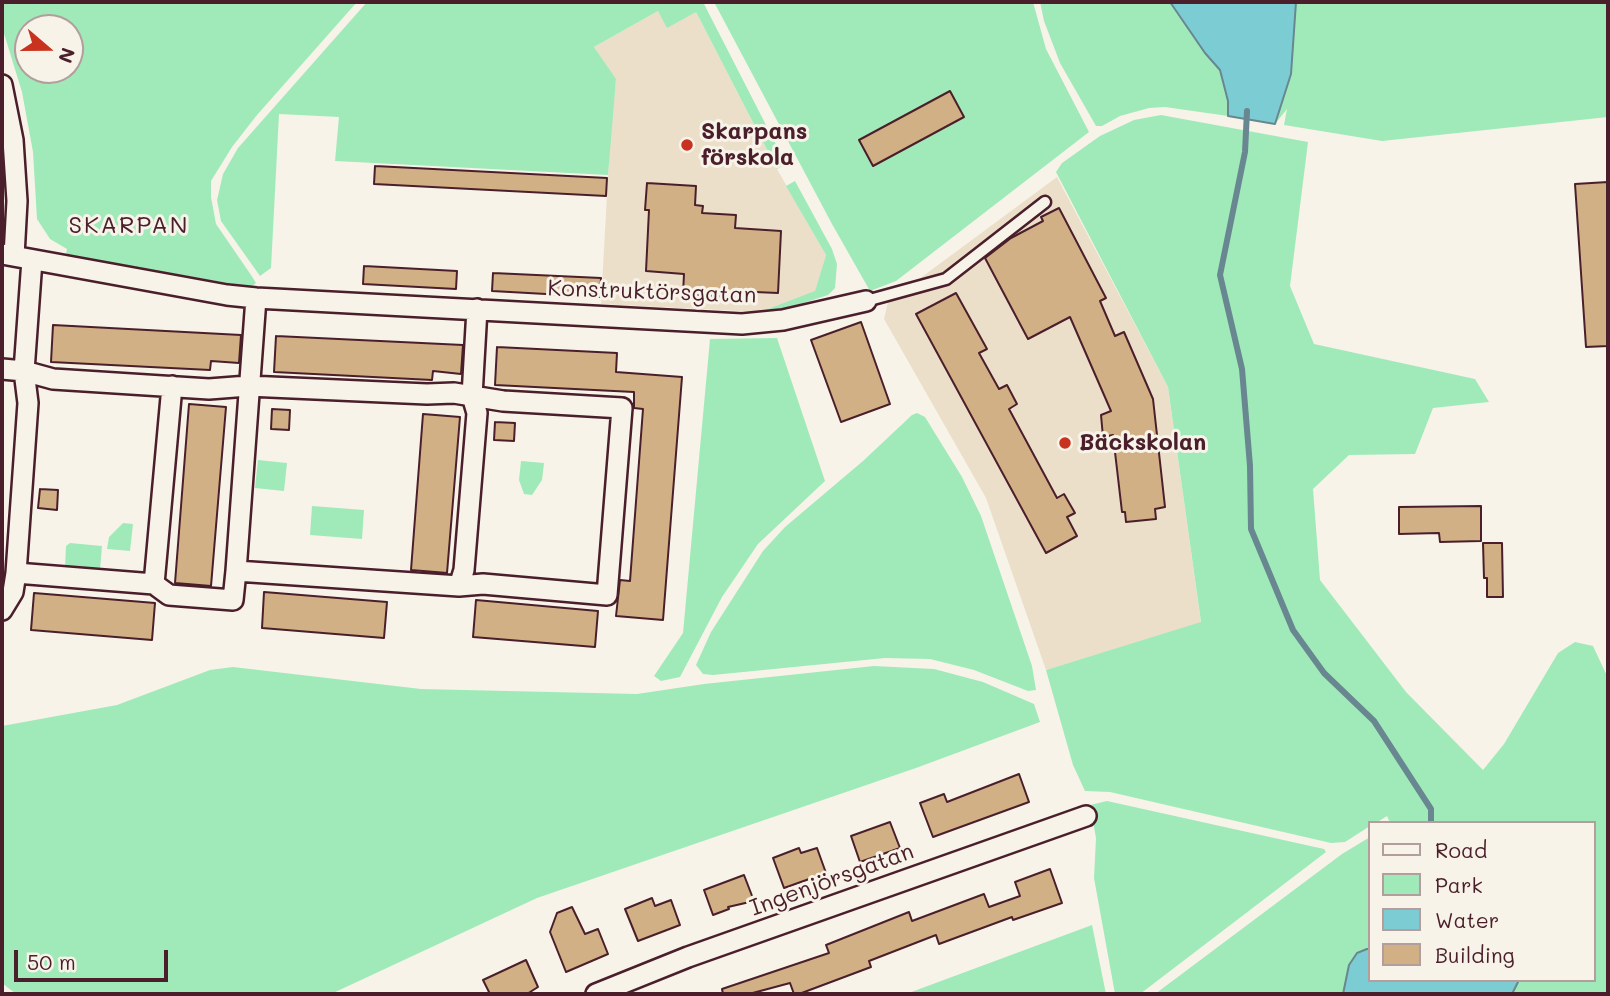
<!DOCTYPE html>
<meta charset="utf-8">
<style>
body{margin:0}
#map{position:relative;width:1610px;height:996px;overflow:hidden;background:#f7f3e8;font-family:Mali,sans-serif}
canvas{display:block}
.frame{position:absolute;inset:0;border:4px solid #4a1f2b;pointer-events:none}
.legend{position:absolute;left:1368px;top:821px;width:228px;height:161px;box-sizing:border-box;background:#f7f3e8;border:2px solid #b29e9c;margin:0;padding:9px 12px;list-style:none;font-size:21px;color:#4a1f2b}
.legend li{display:flex;align-items:center;gap:14px;height:35px}
.legend b{width:35px;border:2px solid #b29e9c}
.north{position:absolute;left:14px;top:14px;width:70px;height:70px;box-sizing:border-box;background:#f7f3e8;border:2px solid #b29e9c;border-radius:50%;rotate:110deg;font-size:19px;font-weight:700;line-height:28px;text-align:center;color:#4a1f2b}
.north::after{content:'';display:block;margin:auto;width:24px;height:32px;background:#c8321e;clip-path:polygon(50% 0,100% 100%,50% 72%,0 100%)}
.scale{position:absolute;left:14px;top:950px;width:154px;height:32px;box-sizing:border-box;border:4px solid #4a1f2b;border-top:0;padding-left:9px;font-size:21px;line-height:24px;white-space:nowrap;color:#4a1f2b;-webkit-text-stroke:5px #f7f3e8;paint-order:stroke}
</style>
<div id="map">
<canvas width="1610" height="996"></canvas>
<div class="frame"></div>
<ul class="legend">
<li><b style="height:9px;background:#f7f3e8"></b>Road</li>
<li><b style="height:19px;background:#a0eab9"></b>Park</li>
<li><b style="height:19px;background:#7ccdd3"></b>Water</li>
<li><b style="height:19px;background:#d2b085"></b>Building</li>
</ul>
<div class="north">N</div>
<div class="scale">50 m</div>
</div>
<script>
const ctx = document.querySelector('canvas').getContext('2d');
ctx.lineJoin = 'round';
function fillPath(path, color) { ctx.fillStyle = color; ctx.fill(path, 'evenodd'); }
const toPath = rows => new Path2D(rows.map(r => 'M' + r).join(''));
function stroke(path, color, width, dash) { ctx.strokeStyle = color; ctx.lineWidth = width; ctx.lineCap = dash ? 'butt' : 'round'; ctx.setLineDash(dash || []); ctx.stroke(path); }
function label(font, color, halo, rows, align = 'center') {
  ctx.font = font + ' Mali,sans-serif'; ctx.lineWidth = 6; ctx.setLineDash([]); ctx.textBaseline = 'middle'; ctx.strokeStyle = halo; ctx.fillStyle = color; for (const [text, x, y, turn = 0] of rows) {
    ctx.save(); ctx.translate(x, y); ctx.rotate((+turn || 0) * Math.PI / 180); ctx.textAlign = isNaN(turn) ? turn : align; if (halo) ctx.strokeText(text, 0, 0); ctx.fillText(text, 0, 0); ctx.restore();
  }
}
const built = toPath([
 [658,11,696,12,777,169,826,255,815,292,760,312,601,304,611,121,616,80,594,47],
 [1057,177,1168,387,1201,623,1046,670,986,498,884,319,888,302]
]);
const green = toPath([
 [2,2,357,2,257,115,232,147,211,181,211,197,216,224,251,275,256,283,251,287,66,255,67,249,50,239,37,219,33,152,22,92,2,27],
 [70,28,70,70,28,70,28,28],
 [367,2,703,2,786,164,777,169,696,12,667,28,658,11,594,47,616,79,608,175,335,161,339,117,279,114,271,268,260,276,221,221,217,200,223,174,238,148],
 [714,2,1033,2,1046,49,1089,132,896,281,870,291,832,224],
 [1040,2,1170,2,1205,53,1220,70,1228,101,1228,116,1165,107,1149,108,1120,116,1102,126,1096,126,1060,63,1044,21],
 [1296,2,1608,2,1608,117,1382,141,1284,125,1287,109,1275,124,1291,74],
 [1161,115,1308,142,1290,286,1314,344,1475,379,1489,402,1433,408,1415,454,1349,455,1313,489,1320,580,1406,692,1483,770,1504,744,1558,653,1575,642,1593,646,1608,678,1608,994,1155,994,1342,854,1370,837,1370,980,1594,980,1594,823,1390,823,1387,816,1376,823,1370,823,1370,826,1345,842,1331,843,1110,792,1085,791,1073,765,1046,670,1201,622,1168,387,1056,172,1062,163,1100,136,1134,120],
 [795,181,832,249,837,264,835,288,828,295,788,308,760,312,815,291,826,255,786,186],
 [777,338,825,481,758,544,722,597,680,677,661,681,654,676,683,633,710,339],
 [917,413,925,417,962,477,981,516,1032,666,1036,690,1028,691,974,670,930,659,885,658,713,675,703,674,696,665,711,632,763,551,785,527,863,461,912,415],
 [258,460,287,463,284,491,255,488],
 [521,461,544,463,542,480,532,495,524,494,519,480],
 [312,506,364,510,362,539,310,535],
 [123,523,133,524,130,551,107,549,109,537],
 [70,543,102,546,100,570,65,568,66,546],
 [874,666,934,669,983,682,1034,704,1040,722,916,768,537,898,331,994,16,994,2,983,2,726,117,705,210,670,233,667,421,689,637,694,704,684],
 [1107,801,1324,849,1326,852,1140,994,1115,994,1094,878,1096,838,1090,805],
 [1092,925,1106,994,906,994]
]);
const water = toPath([
 [1170,2,1296,2,1291,74,1275,124,1228,116,1228,101,1220,70,1205,53,1170,2],
 [1367,949,1370,949,1370,980,1519,980,1512,994,1343,994,1349,965,1357,953,1367,949]
]);
const stream = toPath([
 [1247,111,1245,152,1220,275,1242,369,1250,466,1251,529,1293,630,1324,673,1374,721,1431,809,1431,823]
]);
const building = toPath([
 [950,91,964,117,873,166,859,140,950,91],
 [375,166,607,178,606,196,374,184,375,166],
 [1608,182,1608,346,1586,347,1575,184,1608,182],
 [647,183,696,186,695,205,703,206,702,213,736,215,735,228,781,231,778,293,732,291,731,297,683,294,684,274,646,271,649,210,645,210,647,183],
 [1059,208,1106,298,1100,301,1115,336,1124,332,1153,399,1165,507,1155,509,1156,519,1126,522,1125,512,1122,512,1113,435,1103,437,1101,415,1111,411,1070,317,1028,339,985,258,1011,238,1043,221,1041,217,1059,208],
 [364,266,457,271,456,289,363,284,364,266],
 [493,273,601,278,600,297,492,291,493,273],
 [956,293,987,349,979,353,999,389,1007,385,1017,404,1009,409,1057,498,1064,494,1075,513,1067,517,1077,536,1046,553,916,314,956,293],
 [861,322,890,404,841,422,811,340,861,322],
 [53,325,241,335,239,363,211,361,210,370,51,362,53,325],
 [276,336,463,345,461,374,433,371,432,380,274,372,276,336],
 [497,347,617,353,616,372,682,377,663,620,616,616,620,580,630,581,643,409,634,408,634,392,495,385,497,347],
 [189,404,226,407,211,586,175,583,189,404],
 [272,409,290,410,289,430,271,429,272,409],
 [423,414,460,417,447,573,411,570,423,414],
 [495,422,515,423,514,441,494,440,495,422],
 [40,489,58,490,57,510,38,508,40,489],
 [1481,506,1481,541,1440,542,1439,533,1399,534,1399,507,1481,506],
 [1483,543,1502,543,1503,597,1487,597,1487,578,1484,578,1483,543],
 [264,592,387,602,384,638,262,628,264,592],
 [34,593,155,603,152,640,31,630,34,593],
 [476,600,598,611,595,647,473,637,476,600],
 [1019,774,1029,802,933,837,920,803,944,794,947,802,1019,774],
 [890,822,900,848,860,862,851,836,890,822],
 [799,848,801,853,817,848,826,873,784,888,773,858,799,848],
 [1050,869,1062,903,1013,920,1012,917,939,944,936,935,869,961,871,967,799,994,794,994,790,983,749,994,723,994,722,989,829,953,826,945,909,912,912,921,984,894,989,907,1020,896,1015,882,1050,869],
 [744,875,754,901,728,907,729,909,713,915,704,890,744,875],
 [652,898,655,906,671,900,680,925,638,941,625,909,652,898],
 [572,907,585,934,598,929,608,954,566,972,550,932,557,913,572,907],
 [526,960,538,987,527,994,490,994,483,980,526,960]
]);
const lane = toPath([
 [866,301,946,279,1045,202]
]);
const street = toPath([
 [2,85,13,140,17,201,14,256],
 [2,254,227,295,256,298,742,324,783,320,866,301],
 [2,369,24,371,53,379,209,389,248,386,427,394,454,393,503,401,622,408,607,595,483,584,459,586,236,571,233,600,169,595,154,584,16,573,13,592,2,610],
 [236,571,256,298],
 [16,573,28,403,24,371,32,260],
 [154,584,172,386],
 [459,586,464,570,477,413,472,396,477,309],
 [596,994,688,957,1086,816]
]);
const markers = [
 [687,145,7,"#c8321e"],
 [1065,443,7,"#c8321e"]
];
const poiNames = [
 ["Skarpans",701,132],
 ["förskola",701,158],
 ["Bäckskolan",1079,443]
];
const streetNames = [
 ["Konstruktörsgatan",652,292,2],
 ["Ingenjörsgatan",832,880,-20]
];
const neighbourhoodNames = [
 ["SKARPAN",129,226]
];
fillPath(built, '#ecdfca');
fillPath(green, '#a0eab9');
fillPath(water, '#7ccdd3');
stroke(water, '#688790', 2);
stroke(stream, '#688790', 6);
fillPath(building, '#d2b085');
stroke(building, '#4a1f2b', 2);
stroke(lane, '#4a1f2b', 15);
stroke(street, '#4a1f2b', 24);
stroke(lane, '#f7f3e8', 10);
stroke(street, '#f7f3e8', 19);
for (const [x, y, r, color] of markers) { const dot = new Path2D(); dot.arc(x, y, r, 0, 2 * Math.PI); ctx.fillStyle = color; ctx.fill(dot); stroke(dot, '#f7f3e8', 2.5); }
label('bold 23px', '#4a1f2b', '#f7f3e8', poiNames, 'left');
label('23px', '#4a1f2b', '#f7f3e8', streetNames);
ctx.letterSpacing = '2px';
label('24px', '#4a1f2b', '#f7f3e8', neighbourhoodNames);
ctx.letterSpacing = '0px';
</script>
